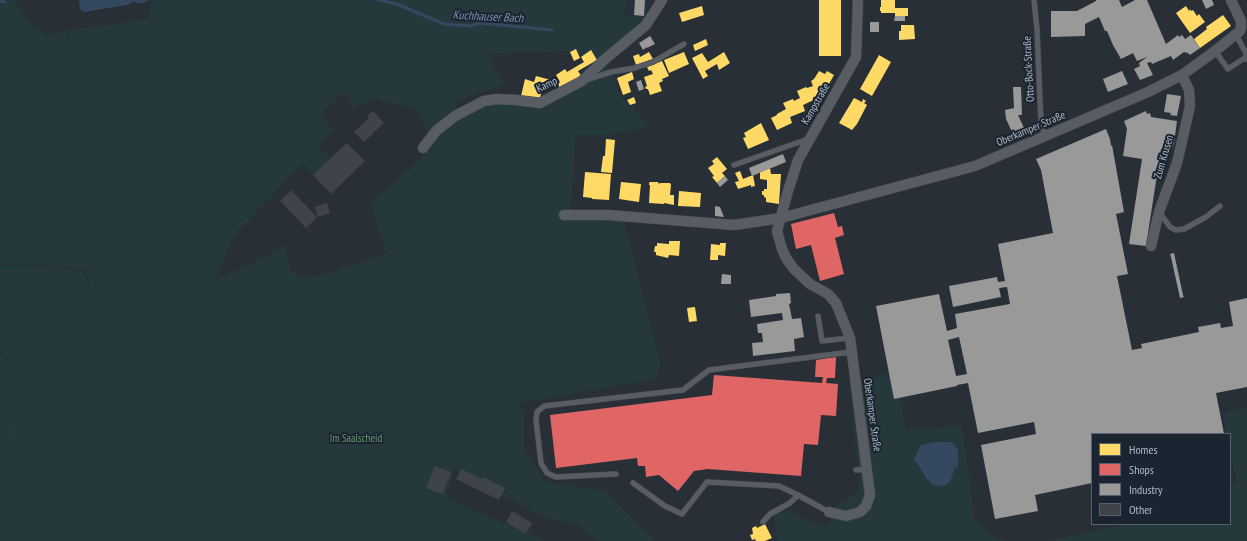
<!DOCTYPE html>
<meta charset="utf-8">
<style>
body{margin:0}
#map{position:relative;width:1247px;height:541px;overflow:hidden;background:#282f36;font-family:"PT Sans Narrow",sans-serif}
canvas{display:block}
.legend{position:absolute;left:1091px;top:433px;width:140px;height:92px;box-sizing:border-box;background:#1b2531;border:1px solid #57616d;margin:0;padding:5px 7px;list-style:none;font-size:12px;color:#b1bbc8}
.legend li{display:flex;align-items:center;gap:8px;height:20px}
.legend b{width:20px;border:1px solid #57616d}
</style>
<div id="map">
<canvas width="1247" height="541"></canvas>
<ul class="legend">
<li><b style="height:11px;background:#ffd966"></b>Homes</li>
<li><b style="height:11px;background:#e06666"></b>Shops</li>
<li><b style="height:11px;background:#999"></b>Industry</li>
<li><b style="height:11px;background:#3f444b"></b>Other</li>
</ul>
</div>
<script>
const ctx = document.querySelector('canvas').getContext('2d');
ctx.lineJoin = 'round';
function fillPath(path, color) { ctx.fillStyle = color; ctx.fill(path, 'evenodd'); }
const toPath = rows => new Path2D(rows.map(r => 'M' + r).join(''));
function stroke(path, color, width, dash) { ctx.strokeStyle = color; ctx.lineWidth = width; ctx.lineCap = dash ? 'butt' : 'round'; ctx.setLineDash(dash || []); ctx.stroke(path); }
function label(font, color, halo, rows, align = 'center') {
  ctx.font = font + ' "PT Sans Narrow",sans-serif'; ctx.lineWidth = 4; ctx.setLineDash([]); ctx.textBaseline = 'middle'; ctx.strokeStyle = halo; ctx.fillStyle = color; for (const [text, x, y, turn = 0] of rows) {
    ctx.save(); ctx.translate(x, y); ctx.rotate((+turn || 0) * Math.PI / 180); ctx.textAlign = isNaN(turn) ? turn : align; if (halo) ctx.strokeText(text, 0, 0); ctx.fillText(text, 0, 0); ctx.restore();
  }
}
const green = toPath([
 [0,0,14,0,32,28,48,36,66,30,76,68,77,67,67,31,147,19,152,0,627,0,623,16,634,15,647,17,644,22,597,61,566,51,503,53,487,55,504,84,458,101,453,114,428,136,416,108,375,99,353,108,344,92,321,114,333,130,317,146,331,159,314,175,302,164,232,238,216,279,246,266,285,246,291,271,303,278,328,274,386,253,371,203,424,156,435,137,449,122,493,101,553,101,589,82,606,62,621,95,650,127,607,135,576,135,570,219,624,221,661,365,655,379,526,402,517,401,524,414,524,450,545,482,606,491,655,541,599,541,577,525,538,515,454,469,446,499,540,538,543,541,0,541,0,424,47,455,0,423,0,357,6,344,38,321,5,344,0,354,0,265,51,266,82,272,92,288,84,270,51,265,0,264],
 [895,371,906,431,962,426,975,522,993,537,1006,541,778,541,773,512,789,511,821,527,829,525,835,506,860,491,849,385],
 [914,459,958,467,955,466,927,479,919,468],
 [1247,407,1247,541,1045,541,1129,524,1230,524,1230,487,1237,483,1230,450,1230,434,1227,434,1223,413]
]);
const water = toPath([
 [79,0,137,0,127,5,84,12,80,9],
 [937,442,951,442,955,446,958,450,958,467,955,467,950,482,945,485,937,486,932,484,927,479,914,459,921,445]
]);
const homes = toPath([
 [819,0,841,0,841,56,819,56],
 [881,0,895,0,895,8,908,8,908,16,895,16,895,13,881,13,881,11,880,11,880,7,881,7],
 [702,6,704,15,682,22,679,13],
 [1186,6,1189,11,1190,9,1191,11,1193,10,1197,16,1199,14,1205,22,1190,33,1176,13],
 [1223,15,1231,26,1200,48,1194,39,1207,29,1206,27],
 [901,25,914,25,915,39,899,40,899,31,901,31],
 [706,39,708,45,695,51,693,45],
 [576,49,580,58,574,61,570,52],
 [591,50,597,60,578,71,582,77,561,90,558,84,560,82,556,75,565,69,567,72,584,62,581,57],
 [649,52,653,59,636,65,633,56,639,54,640,57],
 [684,52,689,64,669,73,664,60],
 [724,52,730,63,719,70,717,64,705,71,708,76,703,79,692,58,702,53,708,62],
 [879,55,891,62,872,96,860,89],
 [662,61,669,76,662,79,663,81,659,83,662,91,650,95,648,89,646,89,645,87,647,86,644,77,653,74,651,70,649,71,647,67],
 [819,71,825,74,827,71,834,75,821,98,818,96,818,98,803,105,805,111,790,117,792,123,777,130,771,118,777,115,777,114,786,109,783,103,793,99,794,101,800,98,797,91,806,87,807,88,813,86,811,81,814,79],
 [632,72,634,79,628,82,631,92,623,95,617,78],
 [536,76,551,80,549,89,543,87,539,101,521,96,525,79,534,82],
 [634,97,636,103,630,105,627,100],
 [854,98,862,102,863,99,866,101,864,103,867,105,857,124,852,130,839,123],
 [761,123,769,140,748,149,743,138,746,137,744,133],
 [606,139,615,140,612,173,601,172,603,156,605,156],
 [717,157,727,169,722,173,725,176,717,183,712,177,714,176,708,168,714,164,712,161],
 [770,168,771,174,781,174,779,204,766,202,766,198,764,197,764,195,762,195,762,191,764,191,764,189,767,189,767,180,760,179,760,172],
 [740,171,743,179,753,175,755,186,751,187,751,185,738,189,735,182,739,181,735,173],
 [585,172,611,174,609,200,592,199,592,198,583,197],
 [621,182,641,184,639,202,619,199],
 [650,182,658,182,659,184,660,183,670,183,671,185,670,195,674,195,674,205,664,203,664,204,649,203,650,185,649,185,649,183],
 [679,191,701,193,700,207,678,206],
 [669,241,680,241,679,256,669,255,668,258,656,255,656,252,654,252,655,246,657,246,657,243,669,244],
 [720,243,726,243,725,256,718,255,718,260,710,260,711,244,720,245],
 [695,307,697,321,689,322,687,308],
 [765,524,772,538,765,541,756,541,755,539,752,540,750,535,753,534,752,528,756,526,757,528]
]);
const shops = toPath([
 [834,213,838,227,842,226,844,235,835,238,844,274,820,281,811,245,796,249,791,224],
 [836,357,835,378,827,378,826,383,838,384,836,416,821,415,818,445,804,444,801,476,708,469,694,471,678,491,659,475,646,477,645,466,638,466,637,458,556,468,550,415,712,395,714,375,822,383,823,377,815,377,816,360]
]);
const industry = toPath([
 [635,0,645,0,644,16,634,15],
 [1096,0,1119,0,1122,7,1135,0,1147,0,1166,44,1178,35,1179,37,1182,35,1185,39,1191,35,1200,48,1190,55,1188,53,1184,52,1173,60,1171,56,1152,64,1151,62,1147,63,1153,75,1140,80,1134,69,1140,66,1139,63,1147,57,1137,61,1133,53,1121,59,1113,45,1107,31,1105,31,1099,17,1085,24,1085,36,1051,37,1051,11,1077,11,1096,1],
 [1202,0,1212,0,1214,5,1206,9],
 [895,16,905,16,905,21,894,21],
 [870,22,879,22,879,32,870,32],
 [650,36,655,44,647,48,647,47,643,50,639,43],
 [1122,71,1128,84,1108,92,1103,79],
 [641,80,644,89,639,91,636,82],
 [1013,87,1021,87,1022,115,1018,115,1024,128,1013,134,1006,119,1005,110,1014,108],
 [1167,94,1181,96,1177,116,1170,115,1171,113,1164,112],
 [1146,111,1147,114,1150,113,1151,117,1177,121,1174,143,1171,150,1161,149,1146,246,1129,244,1142,159,1123,156,1127,129,1124,121],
 [1106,129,1110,139,1111,146,1112,145,1124,212,1116,214,1128,274,1117,276,1132,350,1142,348,1141,344,1199,332,1198,327,1220,323,1221,328,1233,326,1229,302,1247,298,1247,387,1216,393,1224,434,1092,434,1092,483,1035,495,1038,511,995,519,981,445,1036,434,1034,422,978,433,968,383,957,385,957,386,894,399,876,306,939,294,947,331,957,328,955,314,1010,304,1007,287,999,288,1001,297,953,307,949,286,997,277,998,282,1005,281,998,244,1053,233,1041,170,1036,159],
 [959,337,967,374,956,376,948,340],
 [783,154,786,162,752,176,749,168],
 [725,176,728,180,720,187,717,183],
 [715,206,720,207,724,217,715,216],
 [1174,253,1183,295,1184,297,1180,298,1171,257,1170,254],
 [722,274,731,275,731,284,721,284],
 [790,293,791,303,789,304,792,319,801,318,804,337,794,339,795,351,753,356,752,343,763,342,762,333,758,333,757,324,783,320,782,313,751,317,749,300,776,296,776,294]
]);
const stream = toPath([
 [379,0,397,4,444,24,471,26,479,23,552,30],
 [0,1,5,2],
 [136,1,139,2,146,0]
]);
const building = toPath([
 [373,111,384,123,364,142,354,132,369,118,367,116],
 [347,143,365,161,331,194,313,175],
 [291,190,317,217,306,228,280,201],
 [327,203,330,213,318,217,315,207],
 [435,466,451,472,443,494,426,488],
 [461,469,482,479,483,477,505,488,499,500,456,479],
 [512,511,532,523,526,534,506,522]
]);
const service = toPath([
 [1034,0,1037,29,1041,123,1045,136],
 [1215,51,1228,69,1243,59,1246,59,1246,53,1236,35],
 [586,80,611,72,635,68,653,62,684,44],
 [734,165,808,139],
 [1160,213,1170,227,1176,230,1184,229,1206,217,1220,206],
 [818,316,822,341,850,338],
 [856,470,867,469],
 [616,474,556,477,547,473,541,463,536,420,537,412,544,406,683,390,709,370,851,352],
 [633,483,665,506,682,514,707,482,779,486,798,495,829,512],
 [763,522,770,514,790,503,798,495]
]);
const minor = toPath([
 [423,148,436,131,455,116,484,101,497,99,516,100,540,103,582,81,604,60,646,25,662,0],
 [564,215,608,215,734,225,781,218,975,166,1148,92,1182,75,1215,51,1240,31,1241,27,1241,21,1231,0],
 [1151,246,1159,212,1177,163,1190,106,1189,90,1182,75],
 [829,512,846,516,860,512,866,506,870,495,850,338,836,303,828,294,810,284,794,269,786,258,782,249,777,231,788,191,798,160,856,57,858,0]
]);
const streetNames = [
 ["Otto-Bock-Straße",1029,69,-93],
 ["Kamp",547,85,-25],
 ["Kampstraße",816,104,-60],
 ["Oberkamper Straße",1031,129,-23],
 ["Zum Krusen",1164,157,-74],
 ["Oberkamper Straße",872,415,82]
];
const parkNames = [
 ["Im Saalscheid",356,439]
];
const waterNames = [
 ["Kuchhauser Bach",488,17,3]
];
fillPath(green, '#25393c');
fillPath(water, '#34485f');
fillPath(homes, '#ffd966');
fillPath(shops, '#e06666');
fillPath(industry, '#999');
stroke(stream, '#34485f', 3);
fillPath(building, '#3f444b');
stroke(service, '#464b51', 6);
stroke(minor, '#464b51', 11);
stroke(service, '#585d64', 5);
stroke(minor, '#585d64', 10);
label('11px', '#b1bbc8', '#1b2531', streetNames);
label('11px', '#689971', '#1b2531', parkNames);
label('italic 12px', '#7892b0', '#1b2531', waterNames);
</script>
